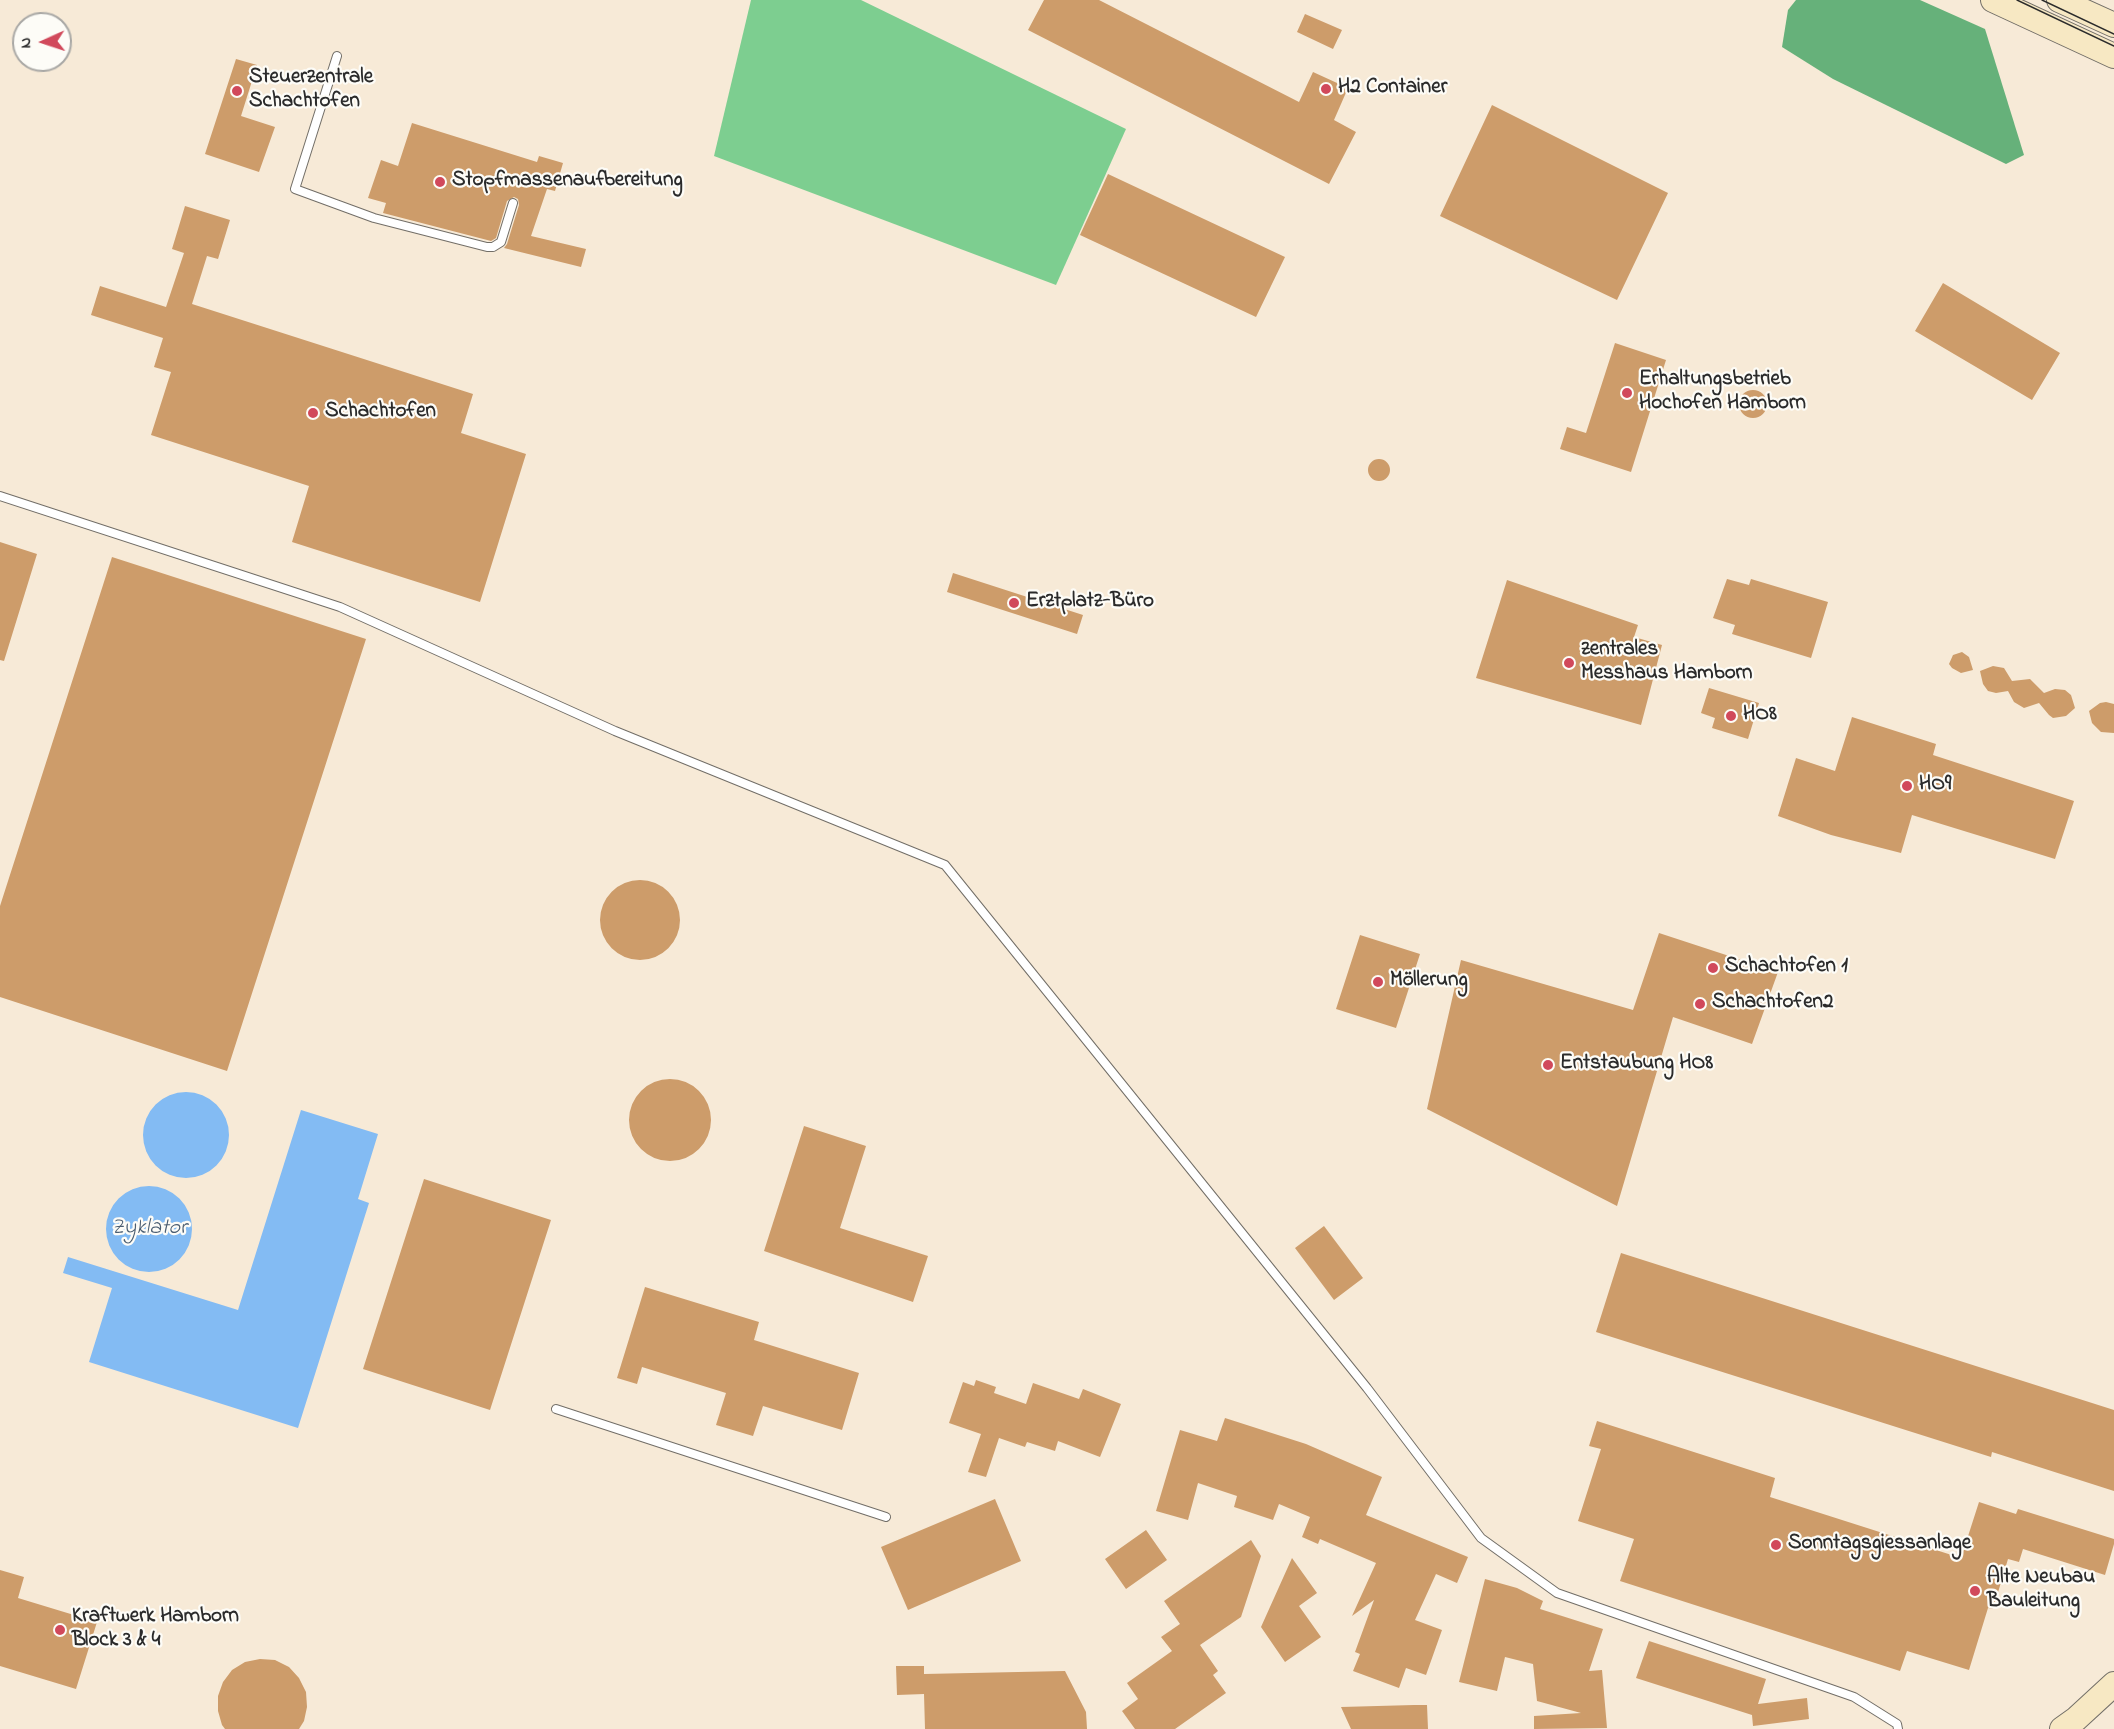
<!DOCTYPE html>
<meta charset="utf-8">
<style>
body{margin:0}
#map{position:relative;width:2114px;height:1729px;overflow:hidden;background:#f7ead7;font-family:"Indie Flower",sans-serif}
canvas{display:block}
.north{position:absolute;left:12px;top:12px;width:60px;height:60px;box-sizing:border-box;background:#fdfcf7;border:2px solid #a9a8a5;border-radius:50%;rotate:267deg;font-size:16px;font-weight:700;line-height:24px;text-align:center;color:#2b2b2b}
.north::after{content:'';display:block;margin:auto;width:21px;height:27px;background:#d1495b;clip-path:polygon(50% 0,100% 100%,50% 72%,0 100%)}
</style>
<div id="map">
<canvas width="2114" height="1729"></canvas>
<div class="north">N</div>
</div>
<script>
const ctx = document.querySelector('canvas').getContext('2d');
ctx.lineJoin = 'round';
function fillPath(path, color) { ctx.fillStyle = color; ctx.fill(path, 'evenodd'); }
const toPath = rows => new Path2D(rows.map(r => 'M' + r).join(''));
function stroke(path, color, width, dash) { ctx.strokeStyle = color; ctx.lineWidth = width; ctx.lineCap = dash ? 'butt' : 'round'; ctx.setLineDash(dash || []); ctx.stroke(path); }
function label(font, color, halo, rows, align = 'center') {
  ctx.font = font + ' "Indie Flower",sans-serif'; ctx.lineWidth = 4.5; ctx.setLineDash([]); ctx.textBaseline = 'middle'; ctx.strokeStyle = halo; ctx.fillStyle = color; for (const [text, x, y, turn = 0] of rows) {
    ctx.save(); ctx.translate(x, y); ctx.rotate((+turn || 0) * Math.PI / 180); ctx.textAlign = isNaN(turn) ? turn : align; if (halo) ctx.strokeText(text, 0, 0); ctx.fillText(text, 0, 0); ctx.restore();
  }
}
const green = toPath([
 [751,0,861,0,1126,129,1056,285,714,156]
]);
const forest = toPath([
 [1796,0,1920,0,1985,29,2024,155,2006,164,1833,79,1782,47,1788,10]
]);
const water = toPath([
 '143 1135a43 43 0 1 1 86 0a43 43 0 1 1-86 0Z',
 [301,1110,378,1134,358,1199,369,1203,298,1428,89,1362,112,1288,63,1273,68,1257,238,1310],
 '106 1229a43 43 0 1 1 86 0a43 43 0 1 1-86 0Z'
]);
const building = toPath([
 [1044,0,1099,0,1299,102,1313,72,1348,88,1334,120,1356,132,1329,184,1028,30],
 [1305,14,1342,30,1333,49,1297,32],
 [236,59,257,65,241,116,275,127,259,172,205,154],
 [1492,105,1668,193,1617,300,1440,216],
 [412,123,537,162,539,156,563,163,555,191,547,189,531,236,586,249,581,267,504,248,507,244,519,205,518,199,514,197,507,201,496,238,491,241,383,213,386,203,368,198,381,160,398,166],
 [1108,174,1285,257,1256,317,1080,235],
 [185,206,230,220,218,259,207,256,192,304,473,394,461,433,526,454,480,602,292,542,309,486,151,435,171,372,154,367,163,338,91,315,100,286,166,307,184,253,172,249],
 [1943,283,2060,353,2032,400,1915,331],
 [1615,343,1666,360,1631,472,1560,449,1567,427,1586,433],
 '1739 404a14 14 0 1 1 28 0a14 14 0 1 1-28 0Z',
 '1368 470a11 11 0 1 1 22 0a11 11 0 1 1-22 0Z',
 [0,542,37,554,4,661,0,660],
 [112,557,366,639,227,1071,0,997,0,906],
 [953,573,1083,615,1077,634,947,592],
 [1727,579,1749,585,1751,579,1828,602,1811,658,1732,634,1735,625,1713,618],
 [1507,580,1638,625,1634,637,1662,645,1641,725,1476,678],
 [1962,652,1969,657,1973,670,1961,673,1952,668,1949,664,1953,655],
 [1993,666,2004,668,2012,681,2030,679,2044,693,2055,689,2065,690,2071,695,2075,708,2066,716,2053,718,2049,715,2039,703,2024,708,2014,702,2008,691,1996,693,1988,691,1983,684,1980,671],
 [1709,688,1759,703,1748,739,1712,728,1715,718,1701,713],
 [2106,702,2114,704,2114,733,2101,732,2092,723,2089,711,2100,703],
 [1852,717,1936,744,1933,755,2074,801,2055,859,1912,815,1901,853,1831,835,1778,816,1796,758,1835,771],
 '600 920a40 40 0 1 1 80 0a40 40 0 1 1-80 0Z',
 [1659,933,1778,972,1752,1044,1673,1017,1617,1206,1427,1109,1461,960,1633,1010],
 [1360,935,1420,954,1396,1028,1336,1009],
 '629 1120a41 41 0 1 1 82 0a41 41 0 1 1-82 0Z',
 [804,1126,866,1146,840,1228,928,1256,913,1302,764,1251],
 [424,1179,551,1220,490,1410,363,1369],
 [1324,1226,1363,1278,1334,1300,1295,1248],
 [1621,1253,2114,1410,2114,1491,1992,1452,1991,1457,1596,1332],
 [645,1287,759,1322,754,1340,859,1373,842,1430,763,1406,753,1436,716,1425,726,1393,642,1367,637,1384,617,1378],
 [976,1380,996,1387,994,1393,1026,1404,1033,1383,1079,1399,1083,1389,1121,1404,1100,1457,1058,1441,1055,1451,1027,1442,1025,1447,999,1438,986,1477,968,1472,981,1434,949,1423,963,1382,974,1386],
 [1225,1418,1306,1444,1382,1477,1366,1515,1468,1557,1457,1583,1436,1574,1415,1620,1442,1630,1426,1675,1406,1668,1399,1688,1353,1671,1360,1654,1355,1652,1374,1600,1352,1616,1376,1563,1320,1539,1318,1544,1302,1537,1310,1517,1279,1504,1273,1520,1234,1507,1237,1496,1198,1483,1188,1520,1156,1511,1180,1430,1217,1441],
 [1597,1421,1775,1478,1770,1497,1961,1558,1979,1502,2016,1514,2018,1509,2114,1539,2114,1544,2105,1575,2023,1549,2019,1562,2008,1559,1993,1609,1988,1608,1969,1670,1907,1651,1900,1671,1620,1581,1634,1539,1578,1521,1601,1449,1589,1446],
 [995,1499,1021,1561,908,1610,881,1547],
 [1146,1530,1167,1560,1126,1589,1105,1559],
 [1251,1540,1261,1556,1241,1617,1200,1645,1218,1671,1213,1675,1226,1693,1175,1729,1135,1729,1122,1711,1138,1699,1127,1683,1172,1651,1161,1637,1180,1624,1164,1601],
 [1292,1558,1317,1593,1299,1606,1321,1637,1285,1662,1261,1627],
 [0,1570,24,1577,18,1598,97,1622,76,1689,0,1666],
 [1485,1579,1517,1588,1543,1601,1540,1609,1603,1629,1589,1671,1602,1670,1607,1728,1534,1729,1534,1716,1581,1713,1537,1701,1533,1664,1505,1657,1497,1691,1459,1682],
 [1649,1641,1766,1679,1758,1704,1807,1698,1809,1719,1753,1726,1752,1715,1636,1678],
 [260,1659,275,1660,289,1667,299,1678,306,1692,307,1707,304,1721,299,1729,225,1729,222,1725,218,1711,218,1696,223,1682,232,1670,245,1662],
 [896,1666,924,1666,924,1674,1065,1671,1086,1712,1087,1729,925,1729,924,1694,897,1695],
 [1414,1705,1427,1705,1428,1729,1351,1729,1341,1707]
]);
const lane = toPath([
 [337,56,295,189,374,218,487,247,493,247,501,242,513,203],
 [0,496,340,607,615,731,945,865,1367,1388,1481,1538,1557,1593,1854,1697,1897,1724,1898,1729],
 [556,1409,886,1517]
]);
const secondary = toPath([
 [1993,0,2114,56],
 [2059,0,2114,25],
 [2062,1729,2076,1719,2114,1684]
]);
const tram = toPath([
 [2017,0,2114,46],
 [2042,0,2114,34]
]);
const markers = [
 [1326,89,6,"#d1495b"],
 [237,91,6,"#d1495b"],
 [440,182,6,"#d1495b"],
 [1627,393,6,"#d1495b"],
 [313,413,6,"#d1495b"],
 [1014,603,6,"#d1495b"],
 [1569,663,6,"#d1495b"],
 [1731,716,6,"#d1495b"],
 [1907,786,6,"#d1495b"],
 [1713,968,6,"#d1495b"],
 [1378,982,6,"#d1495b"],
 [1700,1004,6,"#d1495b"],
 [1548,1065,6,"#d1495b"],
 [1776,1545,6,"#d1495b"],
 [1975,1591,6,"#d1495b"],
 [60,1630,6,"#d1495b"]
];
const poiNames = [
 ["Steuerzentrale",249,79],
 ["Schachtofen",249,103],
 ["H2 Container",1338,89],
 ["Stopfmassenaufbereitung",452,182],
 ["Erhaltungsbetrieb",1639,381],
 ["Hochofen Hamborn",1639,405],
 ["Schachtofen",325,413],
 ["Erztplatz-Büro",1026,603],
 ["zentrales",1581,651],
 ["Messhaus Hamborn",1581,675],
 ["HO8",1743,716],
 ["HO9",1919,786],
 ["Schachtofen 1",1725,968],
 ["Möllerung",1390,982],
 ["Schachtofen2",1712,1004],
 ["Entstaubung HO8",1560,1065],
 ["Sonntagsgiessanlage",1788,1545],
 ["Alte Neubau",1987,1579],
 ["Bauleitung",1987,1603],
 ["Kraftwerk Hamborn",72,1618],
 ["Block 3 & 4",72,1642]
];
const waterNames = [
 ["Zyklator",149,1229]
];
fillPath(green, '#7dce90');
fillPath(forest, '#66b17a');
fillPath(water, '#83bbf3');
fillPath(building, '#cd9c6a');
stroke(lane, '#726e67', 10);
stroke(secondary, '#726e67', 26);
stroke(lane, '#fff', 8);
stroke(secondary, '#f7e8c3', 24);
stroke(tram, '#2b2b2b', 1.5);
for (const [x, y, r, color] of markers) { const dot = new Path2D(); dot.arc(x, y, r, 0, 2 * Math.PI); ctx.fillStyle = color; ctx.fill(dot); stroke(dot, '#fdfcf7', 2); }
label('bold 21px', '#2b2b2b', '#fdfcf7', poiNames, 'left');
label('italic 22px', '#4a5d71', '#fdfcf7', waterNames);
</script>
